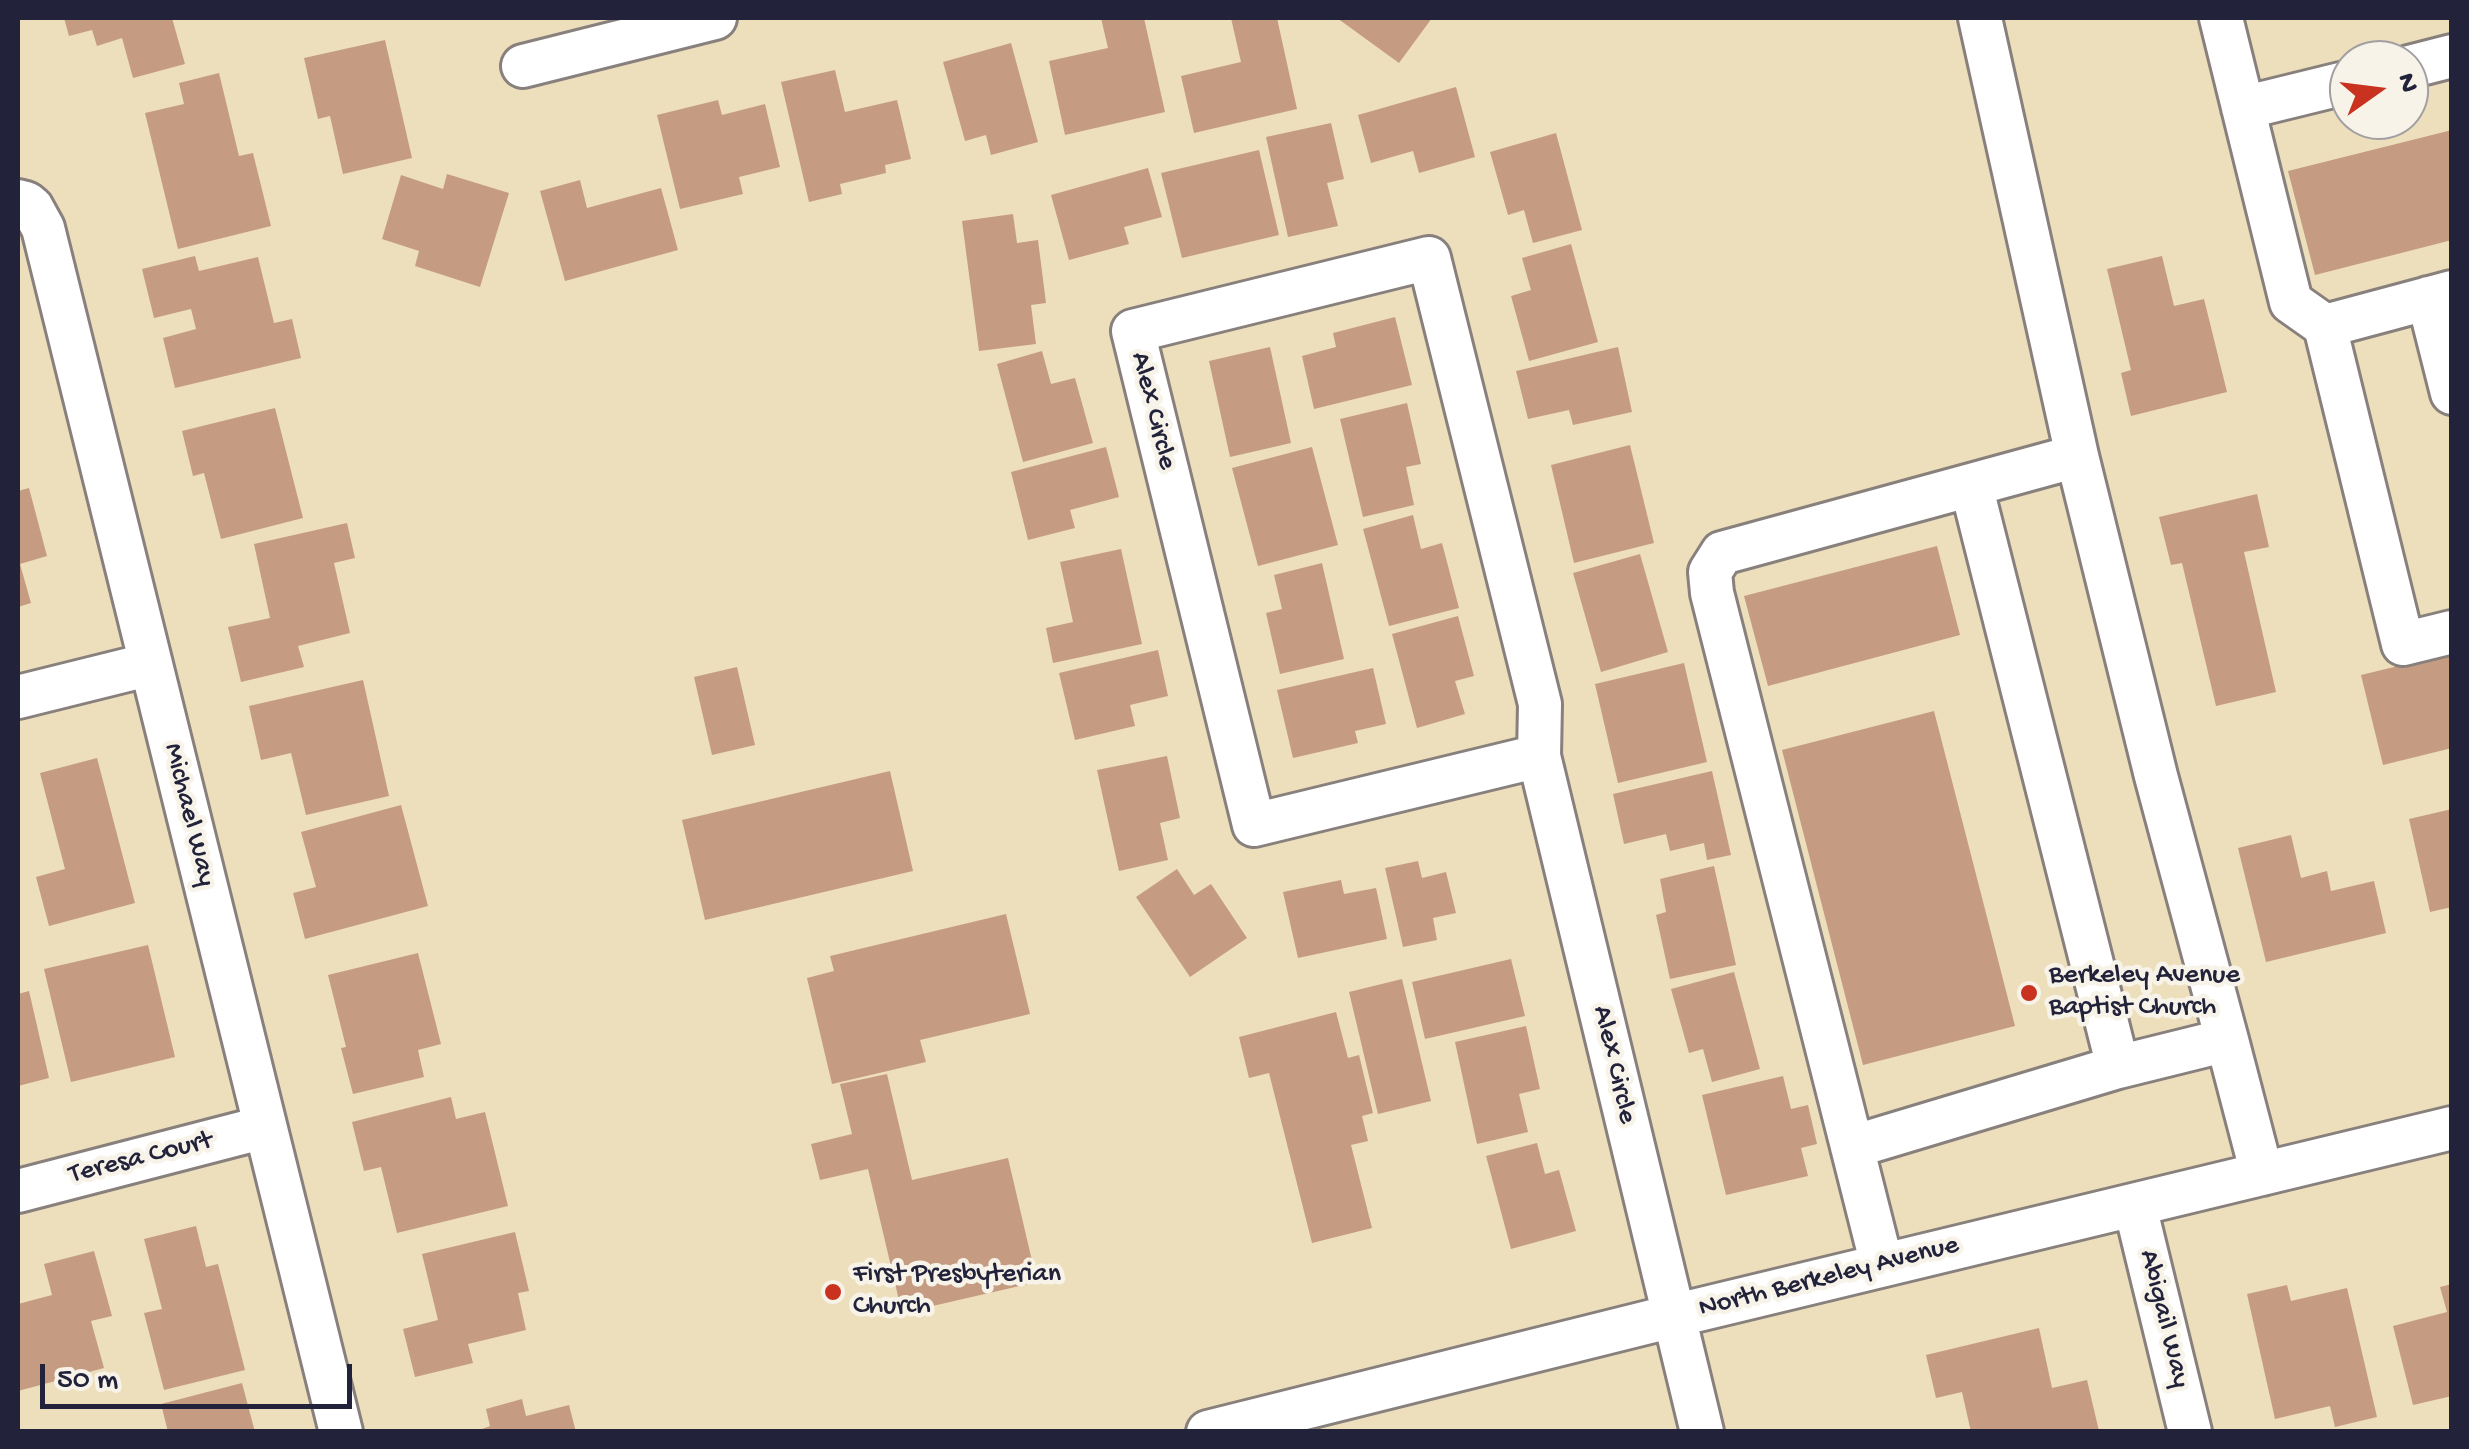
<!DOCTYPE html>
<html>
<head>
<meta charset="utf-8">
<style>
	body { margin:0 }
	#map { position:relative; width:2469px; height:1449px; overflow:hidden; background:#eddebc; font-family:"Gochi Hand",sans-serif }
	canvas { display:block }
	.frame { position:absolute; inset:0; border:20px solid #22223b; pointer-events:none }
	.north { position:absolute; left:2329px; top:40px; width:100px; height:100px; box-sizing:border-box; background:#f7f3e8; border:2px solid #a29fa3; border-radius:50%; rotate:76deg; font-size:28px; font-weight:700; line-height:40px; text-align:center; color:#22223b }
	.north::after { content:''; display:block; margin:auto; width:35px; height:45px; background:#c8321e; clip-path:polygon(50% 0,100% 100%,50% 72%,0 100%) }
	.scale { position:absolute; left:40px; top:1364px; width:312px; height:45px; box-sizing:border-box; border:5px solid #22223b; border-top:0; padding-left:12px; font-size:30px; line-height:35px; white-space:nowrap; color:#22223b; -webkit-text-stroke:8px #f7f3e8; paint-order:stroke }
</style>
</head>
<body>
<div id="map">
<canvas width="2469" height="1449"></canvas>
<div class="frame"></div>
<div class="north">N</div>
<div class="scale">50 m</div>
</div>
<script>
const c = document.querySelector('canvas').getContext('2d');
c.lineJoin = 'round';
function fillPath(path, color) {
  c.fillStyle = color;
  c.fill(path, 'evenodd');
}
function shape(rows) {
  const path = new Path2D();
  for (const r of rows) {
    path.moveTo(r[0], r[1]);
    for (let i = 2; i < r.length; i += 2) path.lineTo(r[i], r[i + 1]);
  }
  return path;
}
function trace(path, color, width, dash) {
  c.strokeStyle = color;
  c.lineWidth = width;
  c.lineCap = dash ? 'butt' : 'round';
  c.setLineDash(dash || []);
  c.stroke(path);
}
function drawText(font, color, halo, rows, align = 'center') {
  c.font = font + ' "Gochi Hand",sans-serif';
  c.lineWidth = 9;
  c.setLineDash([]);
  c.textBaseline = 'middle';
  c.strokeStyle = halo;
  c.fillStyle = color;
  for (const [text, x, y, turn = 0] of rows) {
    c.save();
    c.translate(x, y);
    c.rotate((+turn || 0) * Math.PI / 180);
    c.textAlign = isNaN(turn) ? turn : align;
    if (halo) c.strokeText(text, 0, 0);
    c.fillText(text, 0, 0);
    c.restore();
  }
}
fillPath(shape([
	[64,18,172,18,185,64,133,78,122,38,97,46,92,30,69,36],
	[1101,18,1144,18,1165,112,1065,135,1049,61,1108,48],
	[1231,18,1277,18,1297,109,1194,133,1181,76,1241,62],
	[1337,18,1432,18,1399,63],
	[385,40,412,158,343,174,330,116,318,119,304,58],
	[1011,43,1038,142,991,155,986,135,965,141,943,62],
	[835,70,845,112,897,100,911,159,885,165,886,173,840,184,842,194,809,202,781,82],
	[219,73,239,156,253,153,271,226,178,249,145,113,184,104,179,83],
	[1456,87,1475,157,1419,173,1413,151,1371,163,1358,115],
	[718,100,722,115,765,104,780,167,739,177,743,194,680,209,657,115],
	[1331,123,1344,179,1327,183,1338,226,1288,237,1266,137],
	[2452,130,2452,240,2315,275,2288,171],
	[1556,133,1582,230,1533,243,1524,210,1508,215,1490,152],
	[1259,150,1279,235,1182,258,1161,173],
	[1148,168,1162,217,1124,227,1129,244,1069,260,1051,195],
	[447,174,509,193,480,287,415,266,419,251,382,239,401,175,443,189],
	[580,180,587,208,661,188,678,250,565,281,540,191],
	[1013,214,1017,243,1038,240,1046,303,1031,305,1036,344,979,351,962,221],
	[1571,244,1598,342,1529,361,1511,296,1531,290,1522,258],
	[195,256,199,271,258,257,274,323,292,319,301,358,175,388,163,338,196,329,191,309,154,318,142,269],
	[2162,256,2174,306,2204,299,2227,392,2131,416,2121,373,2131,370,2107,269],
	[1395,317,1412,385,1314,409,1302,356,1336,347,1333,333],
	[1270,347,1291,443,1230,457,1209,361],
	[1618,347,1632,412,1573,425,1569,410,1528,419,1516,371],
	[1042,351,1051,384,1075,378,1093,443,1023,462,997,364],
	[1407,403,1421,464,1406,467,1414,505,1363,517,1340,419],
	[275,408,303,518,221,539,204,473,193,476,182,431],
	[1630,445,1654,543,1574,563,1551,465],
	[1106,447,1119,497,1070,510,1075,528,1028,540,1011,472],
	[1312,447,1338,545,1258,566,1232,468],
	[29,488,47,556,20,564,31,603,18,607,18,491],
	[2257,494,2269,547,2244,552,2276,692,2216,706,2182,563,2171,565,2159,517],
	[1413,515,1421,549,1442,543,1459,608,1389,626,1363,529],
	[347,523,355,558,334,563,350,633,298,646,304,667,241,682,228,627,270,618,254,544],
	[1937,546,1960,635,1768,686,1744,596],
	[1121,549,1142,644,1053,663,1046,628,1073,622,1060,562],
	[1640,554,1668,652,1601,672,1573,573],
	[1322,563,1344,659,1280,674,1266,613,1282,609,1274,575],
	[1458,616,1474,676,1455,681,1465,714,1417,728,1392,634],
	[1158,650,1168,696,1130,705,1135,726,1075,740,1059,673],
	[2452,653,2452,748,2383,765,2361,675],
	[1684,663,1707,762,1618,783,1595,684],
	[737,667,755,745,712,755,694,677],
	[1373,668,1386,724,1355,731,1358,743,1293,758,1277,690],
	[363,680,389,796,306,815,291,753,261,760,249,706],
	[1934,711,2015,1026,1863,1065,1782,750],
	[1167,756,1180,818,1160,823,1168,860,1119,871,1097,770],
	[97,758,135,903,49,926,36,877,65,869,40,773],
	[890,771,913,871,705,920,682,820],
	[1712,771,1731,855,1707,860,1704,843,1670,851,1666,834,1624,844,1613,794],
	[401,805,428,906,305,939,293,893,316,887,301,832],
	[2452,809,2452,907,2430,912,2409,819],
	[2291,835,2301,878,2327,871,2331,891,2374,881,2386,933,2266,962,2238,848],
	[1418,861,1422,878,1446,872,1456,913,1433,918,1437,940,1403,947,1385,868],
	[1714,866,1736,965,1670,979,1656,915,1666,912,1660,879],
	[1177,869,1194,895,1211,884,1247,938,1190,977,1136,897],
	[1341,880,1344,894,1376,888,1387,939,1298,958,1283,892],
	[1006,914,1030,1014,920,1040,926,1062,832,1084,807,978,834,971,830,956],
	[148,945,175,1057,71,1082,44,969],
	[418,953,441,1044,418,1050,424,1077,353,1094,341,1048,346,1047,328,975],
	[1511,959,1525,1016,1425,1039,1412,982],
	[1734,972,1760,1069,1712,1082,1703,1049,1689,1053,1671,989],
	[1402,979,1431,1101,1378,1114,1349,992],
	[29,991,49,1078,18,1086,18,994],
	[1336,1012,1348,1058,1359,1055,1373,1113,1362,1116,1368,1141,1351,1145,1372,1228,1312,1243,1269,1073,1249,1078,1239,1037],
	[1526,1026,1540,1089,1519,1094,1528,1132,1477,1144,1455,1042],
	[887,1074,912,1180,1008,1158,1037,1282,902,1313,868,1169,820,1180,811,1144,852,1134,840,1084],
	[1783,1076,1791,1109,1808,1105,1817,1144,1801,1148,1808,1176,1726,1195,1702,1095],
	[451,1097,456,1119,485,1112,508,1206,397,1233,381,1167,364,1171,352,1122],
	[1537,1143,1545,1174,1559,1170,1576,1231,1511,1249,1486,1156],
	[196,1226,206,1267,218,1264,245,1370,164,1390,144,1313,162,1309,144,1239],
	[515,1232,529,1291,518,1293,526,1330,468,1344,473,1363,415,1377,403,1329,438,1320,422,1254],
	[94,1251,112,1316,91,1321,104,1368,18,1391,18,1304,52,1295,44,1264],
	[2452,1284,2452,1396,2413,1405,2393,1326,2447,1312,2440,1287],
	[2287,1285,2291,1301,2347,1288,2377,1417,2335,1427,2330,1406,2275,1419,2247,1294],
	[2039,1328,2052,1388,2087,1380,2099,1431,1971,1432,1962,1392,1936,1398,1926,1355],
	[242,1383,255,1432,168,1432,161,1404],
	[522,1399,526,1416,569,1405,576,1432,474,1432,490,1426,486,1409]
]), '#c59c82');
const minor = shape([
	[1980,18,2077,456],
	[2221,18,2291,302,2325,326,2403,644,2452,632],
	[523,66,715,18],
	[2409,67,2452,56],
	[2243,108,2349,82],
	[18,201,26,203,32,208,43,228,341,1432],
	[2428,298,2452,393],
	[2325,326,2452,292],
	[18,697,151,664],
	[1539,756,1254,825,1133,331,1429,258,1540,704,1539,756,1702,1432],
	[2227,1040,2118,1067,1971,485,2077,456,2156,776,2227,1040,2262,1174],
	[1852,1147,2118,1067],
	[18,1191,265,1127],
	[2135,1206,2190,1432],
	[1882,1265,1712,593,1710,572,1722,553,1971,485],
	[1208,1432,1673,1316,2452,1128]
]);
trace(minor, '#88807c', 48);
trace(minor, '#fff', 42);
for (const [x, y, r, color] of [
	[2029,993,10,"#c8321e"],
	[833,1292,10,"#c8321e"]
]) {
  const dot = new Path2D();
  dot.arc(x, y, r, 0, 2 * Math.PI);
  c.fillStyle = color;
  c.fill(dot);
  trace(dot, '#f7f3e8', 4);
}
drawText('28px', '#22223b', '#f7f3e8', [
	["Alex Circle",1152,411,76],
	["Michael Way",188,815,76],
	["Alex Circle",1613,1065,77],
	["Teresa Court",141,1159,-14],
	["North Berkeley Avenue",1829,1278,-14],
	["Abigail Way",2163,1319,76]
]);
drawText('28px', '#22223b', '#f7f3e8', [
	["Berkeley Avenue",2049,977],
	["Baptist Church",2049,1009],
	["First Presbyterian",853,1276],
	["Church",853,1308]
], 'left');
</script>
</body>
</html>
